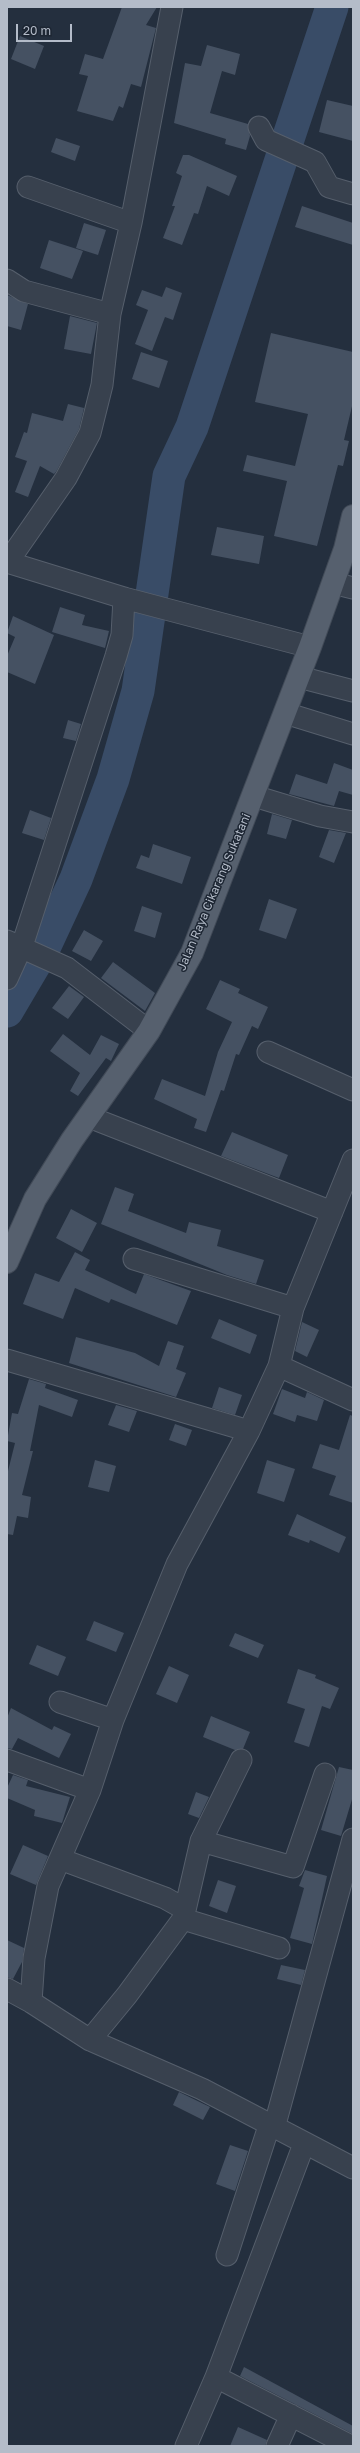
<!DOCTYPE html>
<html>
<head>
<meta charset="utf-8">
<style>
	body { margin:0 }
	#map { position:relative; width:360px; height:2453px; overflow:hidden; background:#242f3e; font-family:"Golos Text",sans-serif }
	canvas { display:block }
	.frame { position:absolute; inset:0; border:8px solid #b4bcc9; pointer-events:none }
	.scale { position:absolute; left:16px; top:24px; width:56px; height:18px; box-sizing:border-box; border:2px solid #b4bcc9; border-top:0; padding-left:5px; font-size:12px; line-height:14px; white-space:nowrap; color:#b4bcc9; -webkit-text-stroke:3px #1d2633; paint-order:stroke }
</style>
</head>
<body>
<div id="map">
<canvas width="360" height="2453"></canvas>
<div class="frame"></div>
<div class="scale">20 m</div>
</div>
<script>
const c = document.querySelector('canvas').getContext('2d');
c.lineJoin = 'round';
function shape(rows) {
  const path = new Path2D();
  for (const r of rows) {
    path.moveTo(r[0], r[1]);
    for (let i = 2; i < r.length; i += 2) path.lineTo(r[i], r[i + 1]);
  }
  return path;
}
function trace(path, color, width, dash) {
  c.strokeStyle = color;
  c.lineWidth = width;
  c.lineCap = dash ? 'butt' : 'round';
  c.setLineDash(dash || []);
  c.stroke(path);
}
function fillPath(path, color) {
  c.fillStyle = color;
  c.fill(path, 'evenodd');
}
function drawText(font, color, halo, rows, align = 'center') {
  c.font = font + ' "Golos Text",sans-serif';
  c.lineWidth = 3;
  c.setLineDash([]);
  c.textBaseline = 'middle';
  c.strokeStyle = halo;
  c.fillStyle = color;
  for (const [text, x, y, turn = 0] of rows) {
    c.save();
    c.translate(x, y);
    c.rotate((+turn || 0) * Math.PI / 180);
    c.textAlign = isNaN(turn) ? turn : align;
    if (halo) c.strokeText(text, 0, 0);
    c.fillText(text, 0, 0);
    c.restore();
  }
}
trace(shape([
	[7,1011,43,950,76,879,113,779,138,691,169,476,192,427,332,7]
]), '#394c67', 33);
fillPath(shape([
	[122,7,157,7,146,25,156,28,141,87,131,84,123,108,119,106,113,121,77,111,88,76,79,74,85,54,103,59],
	[20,36,44,46,35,69,11,59],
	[207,45,240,54,235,75,222,71,210,113,248,124,250,136,246,150,225,144,226,139,174,123,185,63,201,66],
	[327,100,353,106,353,141,319,132],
	[56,138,80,146,75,161,51,152],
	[183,155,189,155,237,176,229,196,207,186,198,214,194,213,182,245,163,238,175,206,172,206,182,176,176,173],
	[302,206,353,223,353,245,295,227],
	[84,223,106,230,98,255,76,248],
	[49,240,83,251,72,279,40,268],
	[166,287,182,293,173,320,165,317,152,351,135,344,148,310,136,305,142,290,162,297],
	[7,295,28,304,21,330,7,326],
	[70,316,97,323,91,354,64,349],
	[271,333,353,352,353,402,344,440,349,441,343,466,338,465,317,546,274,536,287,481,243,471,247,455,295,466,308,414,255,402],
	[141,352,168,361,159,388,132,379],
	[68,404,84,408,79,429,56,472,54,474,40,466,28,497,15,492,27,461,15,457,24,432,27,433,32,413,63,421],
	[217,527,264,536,259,564,211,555],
	[60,607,85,615,82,625,109,631,105,648,52,632],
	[13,616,54,635,35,684,7,672,7,656,15,637,7,633],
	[68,720,81,724,76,741,63,738],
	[334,763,353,770,353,795,339,791,334,806,289,794,296,774,327,784],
	[30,810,51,818,44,840,22,833],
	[272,814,292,820,286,839,267,834],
	[329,830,346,833,334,863,319,857],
	[153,844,191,857,182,884,136,868,141,855,149,858],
	[269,899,297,909,286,939,259,930],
	[142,906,162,913,155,938,134,931],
	[84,930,103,941,91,961,72,951],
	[113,962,155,993,145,1011,101,978],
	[220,980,240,989,238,993,268,1007,258,1029,252,1026,239,1055,236,1054,224,1091,221,1090,206,1132,194,1128,197,1119,154,1099,162,1079,205,1096,218,1052,232,1022,206,1009],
	[69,986,84,997,68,1019,52,1008],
	[63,1034,90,1055,101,1035,119,1044,111,1061,106,1058,78,1096,70,1091,80,1073,50,1051],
	[232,1132,288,1155,279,1178,221,1156],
	[115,1187,134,1194,128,1211,186,1233,189,1222,221,1230,217,1246,264,1260,256,1284,227,1275,101,1224],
	[71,1209,97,1223,82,1252,56,1238],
	[75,1252,90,1260,85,1270,136,1294,144,1274,191,1291,177,1325,111,1299,109,1303,75,1288,63,1319,23,1304,35,1273,59,1282],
	[219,1319,257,1335,250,1354,211,1338],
	[302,1322,319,1330,307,1357,295,1351],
	[76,1337,135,1353,159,1366,168,1341,184,1346,176,1369,186,1373,176,1397,69,1363],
	[29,1379,46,1384,45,1388,78,1400,72,1417,39,1405,30,1451,33,1451,22,1495,31,1497,28,1518,17,1516,13,1535,7,1534,7,1475,15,1443,7,1441,12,1413,18,1414],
	[219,1387,242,1395,235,1415,212,1408],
	[282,1389,305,1398,307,1392,324,1400,317,1421,297,1415,295,1422,273,1414],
	[116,1405,137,1411,129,1432,108,1425],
	[350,1415,353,1416,353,1503,329,1495,336,1476,312,1468,320,1444,339,1450],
	[175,1424,192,1430,186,1446,169,1440],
	[95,1460,116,1466,109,1492,88,1487],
	[267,1460,295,1469,284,1502,257,1493],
	[297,1514,346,1537,339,1553,310,1540,309,1543,288,1535],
	[94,1621,124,1633,116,1652,86,1640],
	[235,1633,264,1645,258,1658,229,1646],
	[37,1645,66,1657,58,1676,29,1664],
	[169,1666,189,1675,177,1703,156,1694],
	[298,1669,316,1675,315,1678,339,1688,330,1709,322,1706,309,1747,294,1742,305,1709,287,1703],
	[11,1708,52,1730,54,1726,71,1734,59,1758,18,1738,12,1749,7,1748,7,1718],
	[211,1716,250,1732,243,1749,235,1750,203,1737],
	[339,1767,353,1770,353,1796,341,1836,321,1830],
	[13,1775,28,1780,26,1786,70,1797,62,1823,34,1816,35,1810,7,1798,7,1788],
	[196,1792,209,1797,199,1818,188,1814],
	[23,1845,48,1856,36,1885,10,1874],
	[305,1870,327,1876,312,1944,290,1938,304,1888,299,1886],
	[218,1880,236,1886,227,1913,209,1906],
	[7,1940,24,1948,22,1962,13,1979,7,1977],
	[281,1965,305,1970,301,1985,277,1979],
	[179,2092,210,2107,203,2120,173,2105],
	[230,2145,248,2151,235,2191,216,2184],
	[244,2367,353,2426,353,2434,240,2376],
	[238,2427,267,2440,265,2446,230,2446]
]), '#455162');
const minor = shape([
	[259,127,266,140,315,162,329,187,353,194],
	[28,187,131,223],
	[7,280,24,291,110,314],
	[7,562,124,598,310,647],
	[7,563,66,478,90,433,102,385,110,314,131,223,172,7],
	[333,583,353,588],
	[299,677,353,691],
	[285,713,353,734],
	[254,796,320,816,353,822],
	[7,941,67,968,149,1031],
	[7,979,22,946,116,656,122,635,124,598],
	[268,1052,353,1090],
	[89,1117,332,1212],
	[134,1259,293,1308],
	[7,1360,249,1431],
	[279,1366,353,1400],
	[60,1702,113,1720],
	[7,1760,90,1790],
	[201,1841,293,1867,325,1774],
	[60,1859,165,1898,181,1907,185,1913],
	[183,1919,279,1948],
	[7,1989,31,2002,90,2040,202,2089,353,2168],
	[31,2002,34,1958,48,1886,90,1790,113,1720,177,1564,249,1431,279,1366,293,1308,353,1160],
	[90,2040,127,1995,183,1919,201,1841,241,1760],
	[274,2128,353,1839],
	[304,2144,216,2377,351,2446],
	[227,2255,270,2123],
	[186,2446,216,2377],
	[277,2446,291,2415]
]);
const major = shape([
	[7,1262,35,1199,72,1140,149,1031,192,953,310,647,345,549,353,516]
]);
trace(minor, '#565f6c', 23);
trace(major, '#414a57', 24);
trace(minor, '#38414e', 21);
trace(major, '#56606e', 22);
drawText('12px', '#b4bcc9', '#1d2633', [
	["Jalan Raya Cikarang Sukatani",214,892,-67]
]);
</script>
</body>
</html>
